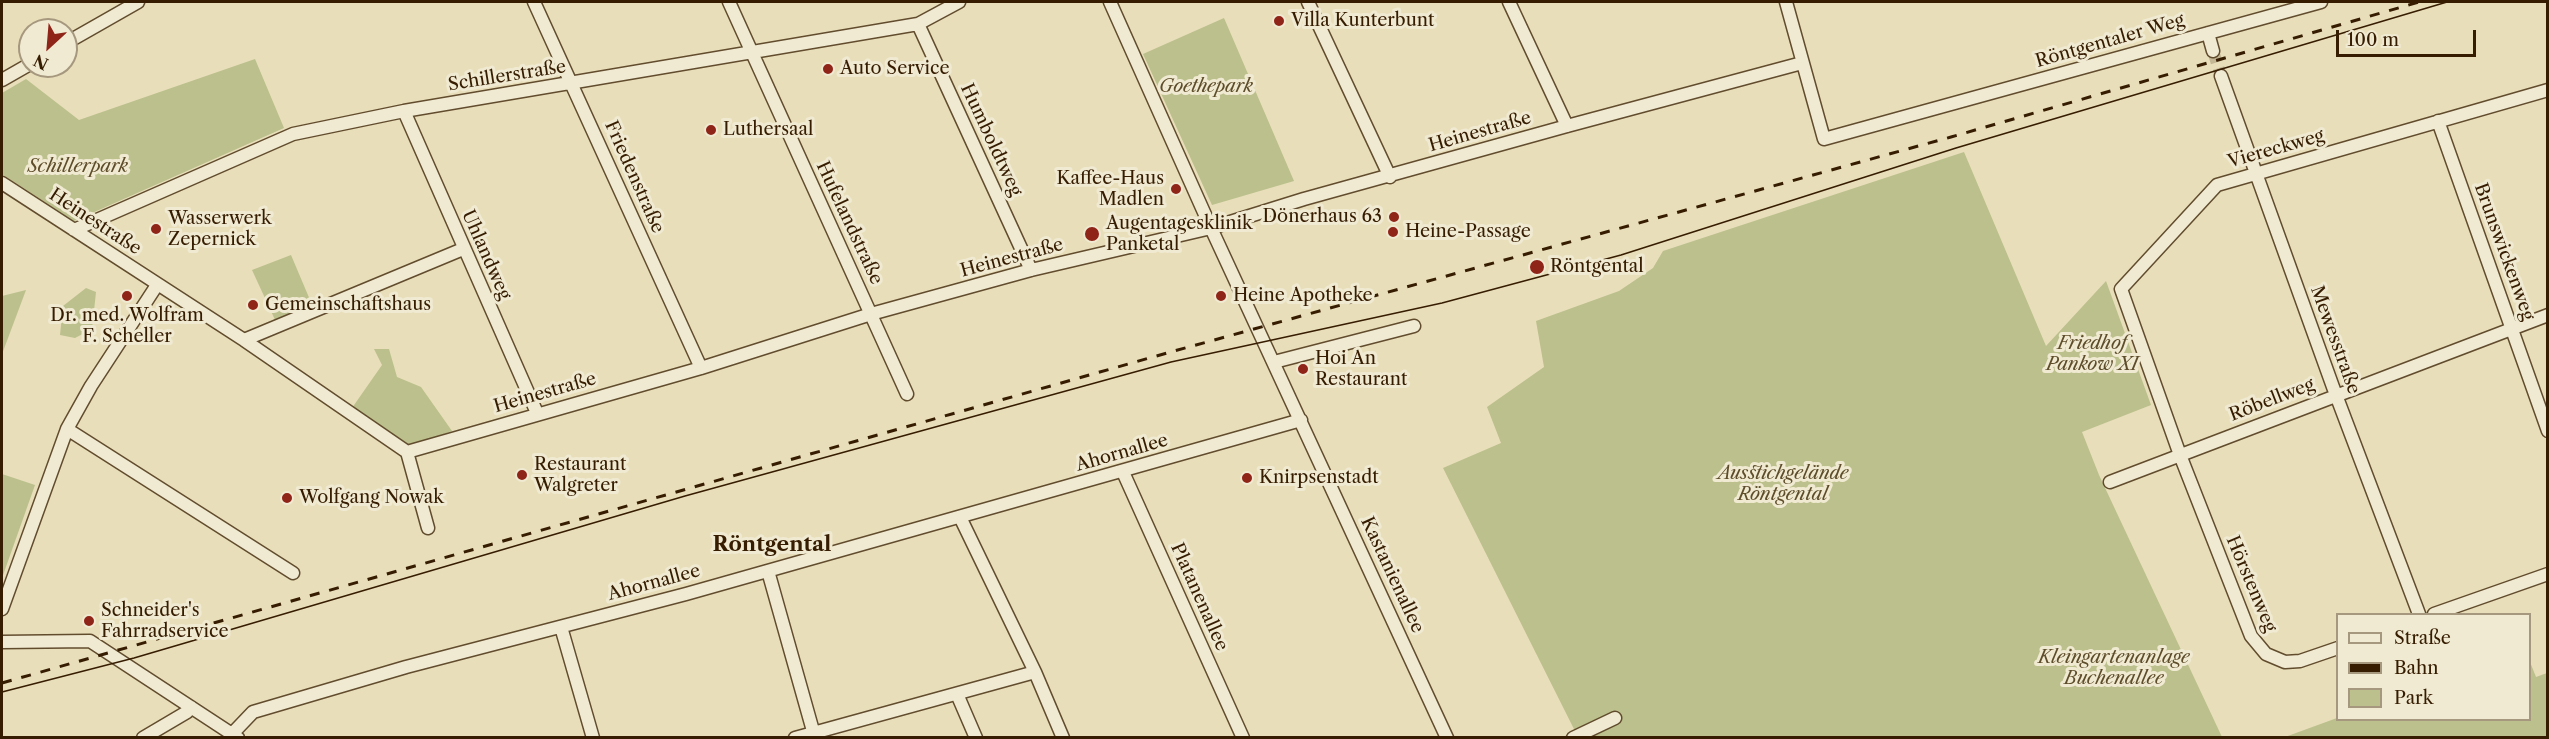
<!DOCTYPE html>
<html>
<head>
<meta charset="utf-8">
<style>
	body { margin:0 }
	#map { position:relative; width:2549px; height:739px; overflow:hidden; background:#e8deba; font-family:"Libre Caslon Text",serif }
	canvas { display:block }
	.frame { position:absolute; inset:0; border:3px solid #361c00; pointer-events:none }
	.legend { position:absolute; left:2336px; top:613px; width:195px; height:108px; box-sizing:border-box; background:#f0ead2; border:2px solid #a6987e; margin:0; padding:8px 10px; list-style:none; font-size:18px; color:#361c00 }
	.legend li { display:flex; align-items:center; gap:12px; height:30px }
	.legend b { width:30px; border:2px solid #a6987e }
	.north { position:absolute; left:18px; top:18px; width:60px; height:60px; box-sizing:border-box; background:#f0ead2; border:2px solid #a6987e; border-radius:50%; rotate:206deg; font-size:16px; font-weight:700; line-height:24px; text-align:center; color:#361c00 }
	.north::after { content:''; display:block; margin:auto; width:21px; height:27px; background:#8f2418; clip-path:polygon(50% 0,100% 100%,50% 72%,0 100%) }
	.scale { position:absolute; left:2336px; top:30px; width:140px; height:27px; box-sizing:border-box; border:3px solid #361c00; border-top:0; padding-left:8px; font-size:18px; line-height:21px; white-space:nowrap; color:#361c00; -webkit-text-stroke:4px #f0ead2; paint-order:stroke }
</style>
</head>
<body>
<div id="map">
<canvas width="2549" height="739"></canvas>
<div class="frame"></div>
<ul class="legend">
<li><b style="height:8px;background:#f0ead2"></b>Straße</li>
<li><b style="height:8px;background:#361c00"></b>Bahn</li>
<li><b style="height:16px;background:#bbc08c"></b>Park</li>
</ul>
<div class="north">N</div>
<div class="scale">100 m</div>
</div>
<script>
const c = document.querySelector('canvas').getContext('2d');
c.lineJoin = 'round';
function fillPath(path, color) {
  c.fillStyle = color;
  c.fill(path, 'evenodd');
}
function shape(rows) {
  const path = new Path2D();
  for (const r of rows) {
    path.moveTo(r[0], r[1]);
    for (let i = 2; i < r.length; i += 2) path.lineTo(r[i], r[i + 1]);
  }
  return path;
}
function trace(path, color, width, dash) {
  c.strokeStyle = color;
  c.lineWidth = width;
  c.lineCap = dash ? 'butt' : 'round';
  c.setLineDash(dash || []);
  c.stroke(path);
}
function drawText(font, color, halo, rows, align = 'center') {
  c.font = font + ' "Libre Caslon Text",serif';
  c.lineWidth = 6;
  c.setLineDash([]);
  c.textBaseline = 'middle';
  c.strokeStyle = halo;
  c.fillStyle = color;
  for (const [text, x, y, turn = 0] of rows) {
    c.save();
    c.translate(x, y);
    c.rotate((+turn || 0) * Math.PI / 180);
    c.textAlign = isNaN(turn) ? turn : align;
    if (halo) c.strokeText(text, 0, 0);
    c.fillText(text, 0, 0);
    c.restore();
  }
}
fillPath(shape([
	[1224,18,1294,181,1212,205,1143,54],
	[255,59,284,128,74,221,2,174,2,93,26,79,79,120],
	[1964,152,2046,346,2106,281,2151,405,2082,432,2099,475,2222,737,1578,737,1443,468,1501,443,1487,407,1544,367,1536,321,1619,291,1653,268,1663,251],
	[291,255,313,307,276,322,252,270],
	[86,288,96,292,92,329,75,338,60,335,63,306],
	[26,290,2,354,2,296],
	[374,349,389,349,397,377,421,387,452,431,407,448,352,408,382,365],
	[2,474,35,485,2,578],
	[2530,662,2536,677,2547,673,2547,737,2285,737,2337,718,2530,720]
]), '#bbc08c');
trace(shape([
	[2213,51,2221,76]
]), '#c4b795', 12, [12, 6]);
const minor = shape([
	[534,2,701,368],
	[729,2,907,394],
	[1110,2,1211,228,1447,738],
	[1308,2,1390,177],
	[1509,2,1567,126],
	[1786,2,1824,139,2321,2],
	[918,24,1031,270],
	[2208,33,2213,51],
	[66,43,138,2],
	[2221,76,2333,387,2419,614],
	[2,80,30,64],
	[404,111,537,413],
	[2438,121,2548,431],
	[2,183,244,340,407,452,701,368,871,314,1031,270,1211,228,1304,199,1567,126,1802,63],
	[74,230,293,134,404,111,918,24,959,2],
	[244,340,463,249],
	[1274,362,1414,326],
	[67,429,293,573],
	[407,452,428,528],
	[1123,472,1243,738],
	[2110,482,2548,315],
	[960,517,1035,672,1063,738],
	[768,571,815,738],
	[2,609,67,429,91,386,157,285],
	[2434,614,2548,574],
	[561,627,593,738],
	[2,642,90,641,238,738],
	[2338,648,2300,661,2285,662,2266,654,2251,636,2180,455,2121,289,2217,185,2548,90],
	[957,694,976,738],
	[232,734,253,712,406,667,686,594,1301,420],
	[143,738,187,712,191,707],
	[795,738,1035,672],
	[1573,738,1615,718]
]);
trace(minor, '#624c2e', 15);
trace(minor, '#f0ead2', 12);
trace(shape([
	[2,692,134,658,685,496,1171,362,1442,303,1621,255,1956,148,2447,2]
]), '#361c00', 1.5);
trace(shape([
	[2,683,1167,353,1951,137,2419,2]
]), '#361c00', 3, [10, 10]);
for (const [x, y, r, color] of [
	[1279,21,6,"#8f2418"],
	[828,69,6,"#8f2418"],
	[711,130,6,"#8f2418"],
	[1176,189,6,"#8f2418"],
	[1394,217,6,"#8f2418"],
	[156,229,6,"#8f2418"],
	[1393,232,6,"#8f2418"],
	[1092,234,8,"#8f2418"],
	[1537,267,8,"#8f2418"],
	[127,296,6,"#8f2418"],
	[1221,296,6,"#8f2418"],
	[253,305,6,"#8f2418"],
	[1303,369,6,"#8f2418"],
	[522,475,6,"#8f2418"],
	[1247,478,6,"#8f2418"],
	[287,498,6,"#8f2418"],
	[89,621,6,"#8f2418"]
]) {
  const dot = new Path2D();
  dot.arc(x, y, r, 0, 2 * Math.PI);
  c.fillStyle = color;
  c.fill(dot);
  trace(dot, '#f0ead2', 2);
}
drawText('18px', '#361c00', '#f0ead2', [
	["Villa Kunterbunt",1291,21],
	["Auto Service",840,69],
	["Luthersaal",723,130],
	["Kaffee-Haus",1164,179,"right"],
	["Madlen",1164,200,"right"],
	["Dönerhaus 63",1382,217,"right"],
	["Wasserwerk",168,219],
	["Zepernick",168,240],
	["Augentagesklinik",1106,224],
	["Panketal",1106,245],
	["Heine-Passage",1405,232],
	["Röntgental",1550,267],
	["Heine Apotheke",1233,296],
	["Gemeinschaftshaus",265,305],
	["Dr. med. Wolfram",127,316,"center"],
	["F. Scheller",127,337,"center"],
	["Hoi An",1315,359],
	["Restaurant",1315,380],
	["Restaurant",534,465],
	["Walgreter",534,486],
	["Knirpsenstadt",1259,478],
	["Wolfgang Nowak",299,498],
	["Schneider's",101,611],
	["Fahrradservice",101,632]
], 'left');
drawText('18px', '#361c00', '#f0ead2', [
	["Röntgentaler Weg",2110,41,-16],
	["Schillerstraße",507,76,-9],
	["Heinestraße",1480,132,-16],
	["Humboldtweg",991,140,65],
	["Viereckweg",2276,149,-16],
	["Friedenstraße",634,177,66],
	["Heinestraße",95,222,33],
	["Hufelandstraße",849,223,65],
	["Brunswickenweg",2504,252,70],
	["Uhlandweg",486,255,66],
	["Heinestraße",1012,258,-15],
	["Mewesstraße",2335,340,70],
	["Heinestraße",545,393,-16],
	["Röbellweg",2272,400,-21],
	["Ahornallee",1122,453,-16],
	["Kastanienallee",1392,575,65],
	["Ahornallee",654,583,-15],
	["Hörstenweg",2251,584,67],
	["Platanenallee",1199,597,66]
]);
drawText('italic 18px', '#5e4d2a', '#f0ead2', [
	["Goethepark",1206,87],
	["Schillerpark",78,167],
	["Friedhof",2092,344],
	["Pankow XI",2092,365],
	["Ausstichgelände",1783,474],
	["Röntgental",1783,495],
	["Kleingartenanlage",2114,658],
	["Buchenallee",2114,679]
]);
drawText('bold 21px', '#361c00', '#f0ead2', [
	["Röntgental",772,545]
]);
</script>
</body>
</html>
